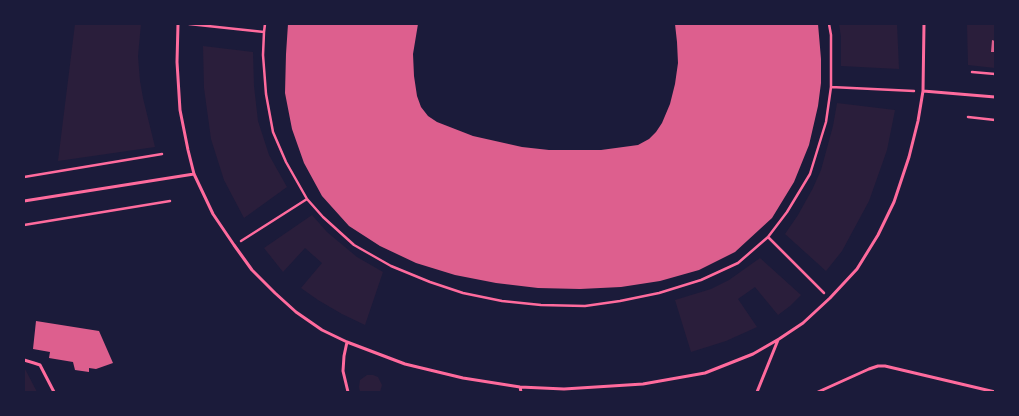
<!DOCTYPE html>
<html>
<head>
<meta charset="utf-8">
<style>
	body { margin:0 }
	#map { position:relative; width:1019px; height:416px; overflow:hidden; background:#1b1b3a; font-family:Manrope,sans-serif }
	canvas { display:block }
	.frame { position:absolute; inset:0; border:25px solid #1b1b3a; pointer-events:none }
</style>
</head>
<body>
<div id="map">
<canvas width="1019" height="416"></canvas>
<div class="frame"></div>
</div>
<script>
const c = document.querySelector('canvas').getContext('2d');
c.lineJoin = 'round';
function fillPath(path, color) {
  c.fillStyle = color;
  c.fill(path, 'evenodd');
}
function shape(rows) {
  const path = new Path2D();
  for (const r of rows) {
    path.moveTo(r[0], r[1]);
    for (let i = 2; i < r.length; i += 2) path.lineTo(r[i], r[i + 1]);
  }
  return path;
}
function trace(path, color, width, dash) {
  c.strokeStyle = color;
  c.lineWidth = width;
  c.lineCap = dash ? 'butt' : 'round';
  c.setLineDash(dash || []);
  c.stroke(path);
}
fillPath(shape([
	[75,24,141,24,138,56,140,81,143,98,155,147,58,161],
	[839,24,897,24,899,69,841,66,841,37],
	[967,24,995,24,995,68,968,65],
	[203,46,253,52,254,86,258,121,269,155,287,187,244,218,224,180,211,139,204,88],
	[837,103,895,110,887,150,869,201,842,251,826,271,785,234,798,215,813,188,821,170,833,126],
	[312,215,327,232,357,257,383,272,365,325,342,314,318,300,301,288,322,263,305,248,283,272,264,248],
	[760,258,801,295,790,306,778,315,755,287,738,299,757,327,726,341,691,352,675,300,711,289,729,280],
	[24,367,37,392,24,392],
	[367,375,373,375,378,377,382,385,380,392,360,392,359,387,360,380]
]), '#2a1e3b');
fillPath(shape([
	[288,24,418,24,413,54,414,76,417,96,421,107,428,116,437,122,473,136,522,147,549,150,601,150,638,145,649,139,656,132,662,123,670,104,675,84,678,63,677,42,675,24,818,24,821,59,821,83,818,106,809,145,794,182,772,218,735,252,699,270,660,281,621,287,580,289,538,288,496,283,455,275,416,263,380,246,349,226,322,196,304,163,292,129,285,93,286,54],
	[992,40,995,41,995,52,991,52],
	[36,321,99,331,113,363,96,369,89,368,89,372,75,370,73,362,49,358,50,352,33,349]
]), '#dd5f8e');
trace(shape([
	[189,24,264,32],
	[265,24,264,32,263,55,266,94,273,132,286,162,307,199,323,217,354,245,391,266,430,282,463,293,502,301,541,305,585,306,620,301,659,293,701,280,738,263,768,237,787,212,810,174,826,122,831,87,831,35,829,24],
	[972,72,995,74],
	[831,87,914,91],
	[968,117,995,120],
	[24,177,162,154],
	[24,225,170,201],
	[768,237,824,293],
	[241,241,307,199]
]), '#ff6b9d', 2.5);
trace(shape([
	[178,24,177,62,180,110,188,150,194,174,213,214,234,245,252,270,275,293,296,312,322,330,347,342,405,364,463,378,520,387,564,389,643,384,705,373,753,354,779,339,803,323,830,298,857,269,878,235,894,202,909,157,918,121,923,91,924,24],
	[923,91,995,97],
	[24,201,194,174],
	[347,342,344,356,343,371,348,392],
	[24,360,34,363,40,365,54,392],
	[520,387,521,392],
	[757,392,778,340],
	[818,392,869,369,878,366,885,366,995,392]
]), '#ff6b9d', 3);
</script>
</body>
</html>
